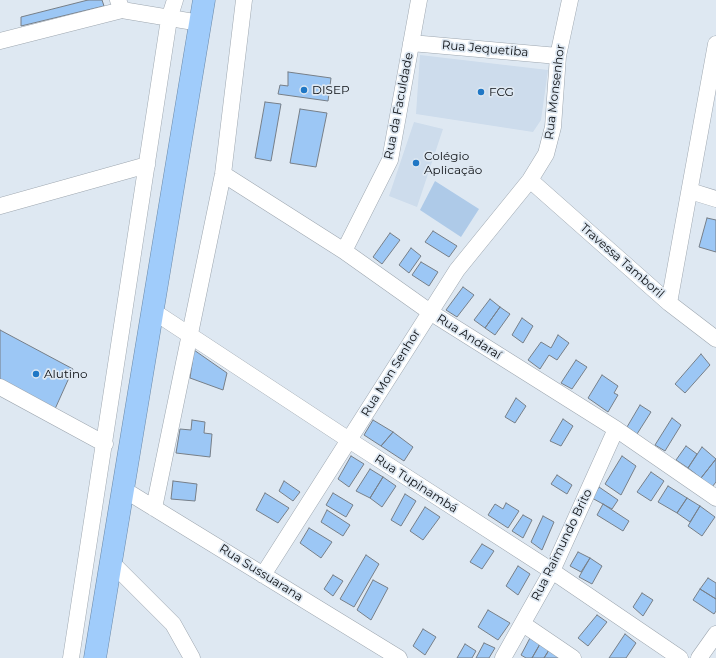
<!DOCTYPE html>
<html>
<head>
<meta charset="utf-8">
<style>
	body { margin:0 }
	canvas { display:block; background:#dee8f2 }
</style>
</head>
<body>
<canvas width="716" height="658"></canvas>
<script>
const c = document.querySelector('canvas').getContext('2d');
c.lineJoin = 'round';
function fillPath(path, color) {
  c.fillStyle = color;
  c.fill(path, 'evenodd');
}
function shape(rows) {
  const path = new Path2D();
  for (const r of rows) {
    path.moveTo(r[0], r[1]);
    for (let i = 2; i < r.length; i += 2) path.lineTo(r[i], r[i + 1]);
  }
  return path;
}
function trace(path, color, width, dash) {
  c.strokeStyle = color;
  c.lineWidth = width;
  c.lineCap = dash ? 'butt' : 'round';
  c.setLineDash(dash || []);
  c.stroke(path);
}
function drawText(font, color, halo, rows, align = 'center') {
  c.font = font + ' Montserrat,sans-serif';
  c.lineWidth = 3.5;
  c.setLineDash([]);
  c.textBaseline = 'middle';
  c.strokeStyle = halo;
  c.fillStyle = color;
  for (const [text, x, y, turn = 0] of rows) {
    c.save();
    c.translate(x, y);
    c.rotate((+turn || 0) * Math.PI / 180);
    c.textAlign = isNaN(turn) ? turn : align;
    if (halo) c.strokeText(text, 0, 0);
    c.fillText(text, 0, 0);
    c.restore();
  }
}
fillPath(shape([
	[420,55,548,70,541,120,533,132,416,114],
	[414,122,443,129,417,207,389,196]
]), '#cddcec');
fillPath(shape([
	[435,181,479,209,461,237,420,210]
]), '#aecae8');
const building = shape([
	[88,0,102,0,104,6,21,26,21,17,88,0],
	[288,72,331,78,328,101,278,94,280,85,288,86,288,72],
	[265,102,281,104,271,161,255,158,265,102],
	[300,109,327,113,316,167,290,163,300,109],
	[707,218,716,220,716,252,699,247,707,218],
	[433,231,457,246,449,257,425,242,433,231],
	[390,233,400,240,382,264,373,257,390,233],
	[411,248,421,256,409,273,399,265,411,248],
	[421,262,438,272,429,286,412,275,421,262],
	[463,287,474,295,457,317,446,310,463,287],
	[490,299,500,307,485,328,474,320,490,299],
	[500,307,510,314,495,335,485,328,500,307],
	[522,318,533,326,523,343,512,335,522,318],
	[0,330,73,369,55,409,0,379,0,330],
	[558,335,569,343,557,360,549,355,540,369,528,360,541,342,551,348,558,335],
	[194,350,227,373,223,390,190,378,194,350],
	[701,354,710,365,685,393,675,384,701,354],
	[576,360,587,367,572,389,561,383,576,360],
	[602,375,618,386,614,393,618,395,608,412,588,398,602,375],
	[516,398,526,406,515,423,505,417,516,398],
	[640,405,651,412,637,434,627,427,640,405],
	[672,418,681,425,665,451,655,445,672,418],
	[563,419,573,426,561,446,550,441,563,419],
	[192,420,205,422,204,433,212,434,210,457,176,453,180,429,191,430,192,420],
	[373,420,393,432,381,446,364,435,373,420],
	[393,432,413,447,404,461,381,446,393,432],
	[686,446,697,454,688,468,676,460,686,446],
	[702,447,716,459,701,478,688,468,702,447],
	[351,456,364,464,349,487,338,479,351,456],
	[622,456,636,466,621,495,605,484,622,456],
	[716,459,716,482,712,487,701,478,716,459],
	[370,469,383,477,370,498,356,491,370,469],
	[651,472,664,481,651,501,637,492,651,472],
	[557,475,572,485,567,494,551,484,557,475],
	[383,477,396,486,382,507,370,498,383,477],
	[173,481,197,484,195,501,171,499,173,481],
	[284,481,300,492,293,501,279,491,284,481],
	[668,486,687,498,677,513,658,502,668,486],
	[599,487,618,500,612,509,592,498,599,487],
	[265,493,289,508,278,523,256,510,265,493],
	[333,493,353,505,346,517,326,505,333,493],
	[405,494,416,501,401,526,391,520,405,494],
	[687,498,700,506,690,522,677,513,687,498],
	[506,503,519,511,508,528,488,515,495,504,503,509,506,503],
	[603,504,629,521,623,531,597,515,603,504],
	[700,506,715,517,702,536,688,526,700,506],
	[425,507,440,517,423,540,410,531,425,507],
	[327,510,350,525,343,536,321,522,327,510],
	[523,515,532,520,523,538,512,531,523,515],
	[543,516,554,522,542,550,531,542,543,516],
	[309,528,332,542,321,558,300,543,309,528],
	[482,544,494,551,482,569,470,562,482,544],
	[578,552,590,558,581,572,570,566,578,552],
	[366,555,379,564,354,607,340,599,366,555],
	[590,558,602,566,592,584,579,577,590,558],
	[518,566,530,574,518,595,506,586,518,566],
	[333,575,343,581,333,596,324,589,333,575],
	[708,578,716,583,716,599,700,589,708,578],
	[373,580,388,588,371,620,357,610,373,580],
	[700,589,716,599,716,611,714,614,693,600,700,589],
	[642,593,653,600,643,616,633,607,642,593],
	[488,610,510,623,498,640,478,627,488,610],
	[597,615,607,622,588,646,578,638,597,615],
	[423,629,436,637,425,655,413,646,423,629],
	[625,634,636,643,626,658,609,658,625,634],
	[530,638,540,644,532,658,526,658,521,655,530,638],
	[484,643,495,648,489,658,476,658,484,643],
	[465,644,476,651,472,658,457,658,465,644],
	[540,644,549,650,544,658,532,658,540,644],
	[549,650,559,656,557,658,544,658,549,650]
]);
fillPath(building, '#9cc7f5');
trace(building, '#777f88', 1);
const minor = shape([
	[118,0,122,10,200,23],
	[0,41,122,10],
	[411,43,558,56],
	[223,174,344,251,430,312,616,429,716,498],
	[530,180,669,303,716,339],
	[690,191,716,199],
	[0,206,147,165],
	[344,251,390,160,419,0],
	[669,303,716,44],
	[153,311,349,440,552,571,680,658],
	[0,387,105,444],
	[123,489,399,658],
	[154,508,223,174,244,0],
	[111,562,173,624,192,658],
	[263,575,457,270,530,180,546,154,553,127,558,56,570,0],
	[523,624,573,658],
	[71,658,169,19,175,0],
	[503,658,552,571,616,429],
	[699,658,716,634]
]);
const highway = shape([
	[95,658,204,0]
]);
trace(minor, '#9ea7b0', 17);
trace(highway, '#6c8aa9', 23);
trace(minor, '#fff', 16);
trace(highway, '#a0ccfb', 22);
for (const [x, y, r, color] of [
	[304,90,4,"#1f77c5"],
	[481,92,4,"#1f77c5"],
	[416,163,4,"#1f77c5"],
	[36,374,4,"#1f77c5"]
]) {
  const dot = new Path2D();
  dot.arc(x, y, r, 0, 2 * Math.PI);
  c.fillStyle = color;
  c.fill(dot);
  trace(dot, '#dee8f2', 1.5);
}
drawText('12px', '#0b0e12', '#dee8f2', [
	["Rua Jequetiba",485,49,5],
	["Rua Monsenhor",555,92,-83],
	["Rua da Faculdade",399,106,-79],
	["Travessa Tamboril",622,261,41],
	["Rua Andaraí",469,337,32],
	["Rua Mon Senhor",391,373,-58],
	["Rua Tupinambá",416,484,33],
	["Rua Raimundo Brito",562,545,-64],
	["Rua Sussuarana",261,573,32]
]);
drawText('12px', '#0b0e12', '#dee8f2', [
	["DISEP",312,90],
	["FCG",489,92],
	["Colégio",424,156],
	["Aplicação",424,170],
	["Alutino",44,374]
], 'left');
</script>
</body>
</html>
